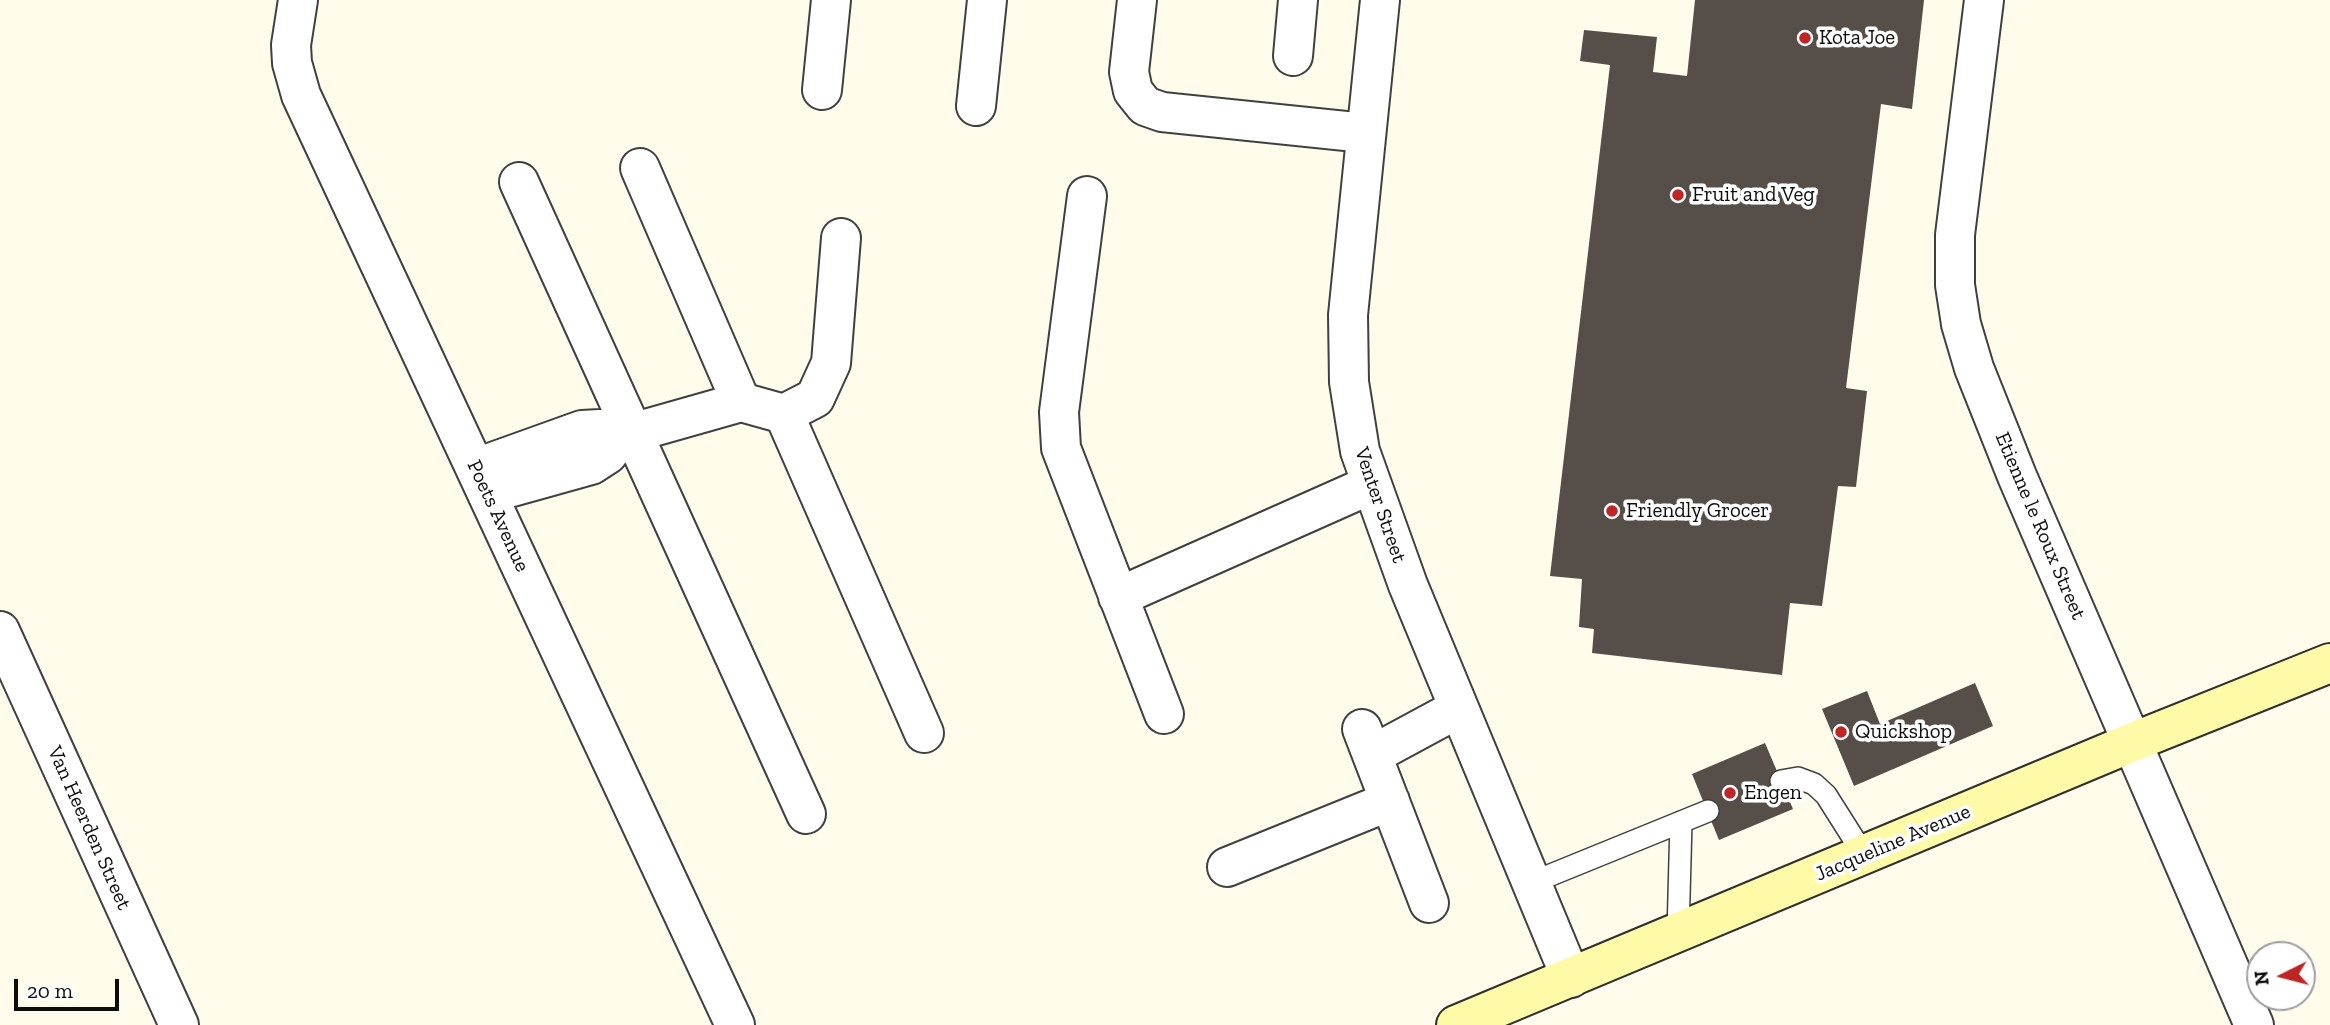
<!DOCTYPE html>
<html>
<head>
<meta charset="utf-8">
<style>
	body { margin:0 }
	#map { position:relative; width:2330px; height:1025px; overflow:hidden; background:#fffcec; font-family:"Zilla Slab",serif }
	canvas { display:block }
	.north { position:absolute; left:2246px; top:941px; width:70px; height:70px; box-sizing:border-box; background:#fff; border:2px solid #9e9e9e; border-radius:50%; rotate:264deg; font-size:19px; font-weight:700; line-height:28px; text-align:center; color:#0d0d0d }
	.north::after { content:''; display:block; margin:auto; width:24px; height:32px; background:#be2524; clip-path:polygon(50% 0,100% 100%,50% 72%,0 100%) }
	.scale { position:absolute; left:14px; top:979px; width:105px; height:32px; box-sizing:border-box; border:4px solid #0d0d0d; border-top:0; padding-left:9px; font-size:21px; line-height:24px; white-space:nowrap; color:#0d0d0d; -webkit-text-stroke:5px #fff; paint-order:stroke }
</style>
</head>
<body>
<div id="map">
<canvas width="2330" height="1025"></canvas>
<div class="north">N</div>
<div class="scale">20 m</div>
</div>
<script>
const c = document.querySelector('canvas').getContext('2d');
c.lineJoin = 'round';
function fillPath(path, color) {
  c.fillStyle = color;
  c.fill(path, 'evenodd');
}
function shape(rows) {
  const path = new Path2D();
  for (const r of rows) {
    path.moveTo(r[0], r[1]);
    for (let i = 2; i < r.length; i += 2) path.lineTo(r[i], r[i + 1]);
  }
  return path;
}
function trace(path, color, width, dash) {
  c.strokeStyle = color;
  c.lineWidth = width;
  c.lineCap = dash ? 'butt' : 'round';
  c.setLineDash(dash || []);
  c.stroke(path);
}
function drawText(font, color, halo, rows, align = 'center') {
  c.font = font + ' "Zilla Slab",serif';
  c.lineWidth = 7;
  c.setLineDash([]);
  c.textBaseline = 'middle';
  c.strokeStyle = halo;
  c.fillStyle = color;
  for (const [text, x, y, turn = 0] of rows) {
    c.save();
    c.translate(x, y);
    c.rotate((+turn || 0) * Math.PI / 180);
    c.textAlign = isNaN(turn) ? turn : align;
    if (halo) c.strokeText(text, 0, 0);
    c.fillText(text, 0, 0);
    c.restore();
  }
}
fillPath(shape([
	[1695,0,1924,0,1912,109,1881,104,1846,388,1867,391,1856,487,1838,486,1822,606,1790,603,1782,675,1592,653,1594,629,1579,627,1582,579,1550,576,1610,65,1580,61,1584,30,1657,37,1653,72,1687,76],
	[1975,683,1993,726,1854,786,1822,709,1867,691,1880,724],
	[1765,743,1793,809,1719,840,1692,774]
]), '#554e49');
const lane = shape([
	[1781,781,1798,778,1814,784,1826,795,1864,855],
	[1531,883,1708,811],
	[1678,933,1681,822]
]);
const street = shape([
	[298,0,291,45,292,63,301,95,735,1025],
	[1137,0,1129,72,1133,91,1145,106,1162,112,1365,133],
	[1380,0,1348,315,1349,382,1360,451,1408,585,1571,978],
	[1984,0,1955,235,1955,285,1961,324,1974,368,2017,476,2254,1025],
	[1293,56,1298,0],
	[822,90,831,0],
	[976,106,987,0],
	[640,168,741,402],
	[519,182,806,814],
	[1087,196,1059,412,1061,448,1164,714],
	[784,414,815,398,831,363,841,238],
	[476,468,582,430,600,429,621,436,741,402,784,414,924,733],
	[487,494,591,465,608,454,621,436],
	[1118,597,1370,485],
	[0,631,179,1025],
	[1362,729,1429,903],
	[1372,755,1459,708],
	[1227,867,1390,801]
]);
const secondary = shape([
	[1456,1025,2133,742,2330,663]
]);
trace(lane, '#404040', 24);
trace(street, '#404040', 42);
trace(secondary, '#2f2f2f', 42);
trace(lane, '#fff', 21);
trace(street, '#fff', 38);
trace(secondary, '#fffaa7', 38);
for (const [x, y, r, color] of [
	[1805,38,7,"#be2524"],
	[1678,195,7,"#be2524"],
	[1612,511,7,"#be2524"],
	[1841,732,7,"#be2524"],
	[1730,793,7,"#be2524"]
]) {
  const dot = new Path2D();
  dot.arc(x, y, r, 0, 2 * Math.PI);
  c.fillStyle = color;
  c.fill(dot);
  trace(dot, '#fff', 2.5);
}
drawText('21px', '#0d0d0d', '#fff', [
	["Kota Joe",1819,38],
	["Fruit and Veg",1692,195],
	["Friendly Grocer",1626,511],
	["Quickshop",1855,732],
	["Engen",1744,793]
], 'left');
drawText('21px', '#0d0d0d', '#fff', [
	["Venter Street",1380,505,71],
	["Poets Avenue",498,516,65],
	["Etienne le Roux Street",2040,526,67],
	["Van Heerden Street",89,828,66],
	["Jacqueline Avenue",1893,843,-23]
]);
</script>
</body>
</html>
